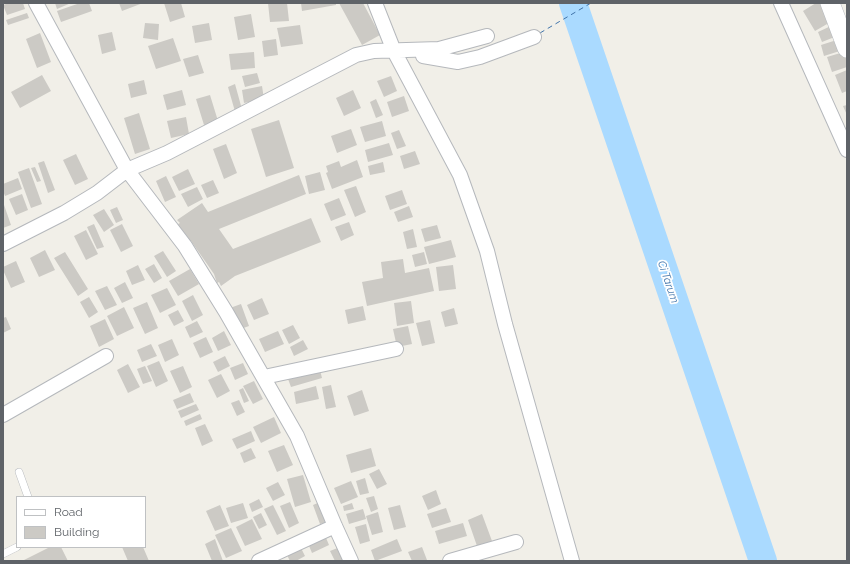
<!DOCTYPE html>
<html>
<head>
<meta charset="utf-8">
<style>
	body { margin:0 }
	#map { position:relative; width:850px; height:564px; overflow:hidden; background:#f1efe8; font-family:Raleway,sans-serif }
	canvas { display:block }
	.frame { position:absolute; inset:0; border:4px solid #5f6368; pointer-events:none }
	.legend { position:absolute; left:16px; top:496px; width:130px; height:52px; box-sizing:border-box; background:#fff; border:1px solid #bfc1c3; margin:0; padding:5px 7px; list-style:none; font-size:12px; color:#5f6368 }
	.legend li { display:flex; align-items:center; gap:8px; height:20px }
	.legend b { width:20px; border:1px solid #bfc1c3 }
</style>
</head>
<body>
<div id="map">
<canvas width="850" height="564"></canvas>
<div class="frame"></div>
<ul class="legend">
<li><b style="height:5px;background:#fff"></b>Road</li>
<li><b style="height:11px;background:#cccac5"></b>Building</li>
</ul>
</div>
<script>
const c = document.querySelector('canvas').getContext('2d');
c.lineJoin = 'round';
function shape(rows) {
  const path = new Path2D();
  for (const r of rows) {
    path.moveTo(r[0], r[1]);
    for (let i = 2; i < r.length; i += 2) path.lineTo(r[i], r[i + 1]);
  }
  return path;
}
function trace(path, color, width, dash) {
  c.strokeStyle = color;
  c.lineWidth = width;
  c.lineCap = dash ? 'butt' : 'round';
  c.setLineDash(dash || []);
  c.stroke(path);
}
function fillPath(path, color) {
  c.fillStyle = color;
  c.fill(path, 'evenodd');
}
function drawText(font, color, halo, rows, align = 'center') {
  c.font = font + ' Raleway,sans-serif';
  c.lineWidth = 3.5;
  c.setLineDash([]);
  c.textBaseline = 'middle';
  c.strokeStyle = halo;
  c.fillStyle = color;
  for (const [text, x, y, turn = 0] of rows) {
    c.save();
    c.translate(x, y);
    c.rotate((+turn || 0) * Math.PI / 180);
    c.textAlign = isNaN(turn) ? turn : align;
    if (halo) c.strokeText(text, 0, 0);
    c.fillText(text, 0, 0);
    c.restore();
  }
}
trace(shape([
	[573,3,763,561]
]), '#aadaff', 28);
trace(shape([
	[540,33,591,3]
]), '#4174aa', 1, [5, 4]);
fillPath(shape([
	[9,3,23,3,25,9,7,15,3,5],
	[55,3,71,3,57,9],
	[80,3,89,3,92,11,61,22,57,11],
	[119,3,143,3,122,11],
	[164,3,181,3,185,17,170,22],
	[268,3,287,3,289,21,270,22],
	[301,3,336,3,336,5,302,11],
	[339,3,363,3,380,35,362,45],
	[816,3,824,3,834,20,815,31,803,11],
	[27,13,29,18,8,25,6,20],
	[251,14,255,37,238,40,234,17],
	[145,23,159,24,158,40,143,38],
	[209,23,212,40,195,43,192,26],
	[300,25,303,44,281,47,277,28],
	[833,25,837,36,822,42,818,32],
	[112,32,116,50,102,54,98,35],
	[40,33,51,62,37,68,26,39],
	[173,38,181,61,156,69,148,46],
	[843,38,846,49,824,56,821,45],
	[276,39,278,55,264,57,262,41],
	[847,51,847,67,832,72,827,57],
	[254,52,255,68,231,70,229,54],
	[198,55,204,73,189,77,183,59],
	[847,70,847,91,842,93,835,75],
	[257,73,260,83,245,87,242,76],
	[42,75,51,91,20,108,11,92],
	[391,76,397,91,384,97,377,81],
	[144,80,147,94,131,98,128,84],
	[235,84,243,113,236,115,228,87],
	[262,86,264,99,244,103,242,90],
	[182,90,186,105,167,110,163,95],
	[353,90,361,108,344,116,336,98],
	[210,95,218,121,204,125,196,99],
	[404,96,409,111,392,117,387,102],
	[376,99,383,115,376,118,370,102],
	[847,105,847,115,843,106],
	[139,113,150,149,135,154,124,118],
	[186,117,189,134,171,138,167,121],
	[279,120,294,168,266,177,251,129],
	[382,121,386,136,365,142,360,127],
	[351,129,357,145,337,153,331,136],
	[399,130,406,146,397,149,391,133],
	[389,143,393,155,368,162,365,150],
	[226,144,237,173,224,179,213,149],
	[415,151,420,164,404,169,400,156],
	[76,154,88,179,75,185,63,160],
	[357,160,363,177,332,189,326,173,328,172,326,166,339,161,341,167],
	[44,161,55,190,48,193,38,163],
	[383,162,385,172,370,175,368,166],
	[35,167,41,181,37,182,31,168],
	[29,168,42,204,31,208,18,172],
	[188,169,195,184,179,191,172,177],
	[320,172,325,190,309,194,305,176],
	[299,175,306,194,219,229,233,249,311,218,321,242,235,276,221,286,219,282,217,283,214,274,191,241,185,243,178,224,180,223,177,220,202,203,208,212],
	[166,176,176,197,165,202,156,181],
	[18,178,22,189,5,196,3,191,3,184],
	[213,180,219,193,207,198,201,185],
	[356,186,366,212,355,217,344,190],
	[197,187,203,199,188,207,181,194],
	[402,190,407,204,390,210,385,196],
	[22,194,28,210,16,215,9,199],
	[339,198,346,215,331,221,324,204],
	[3,202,11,225,3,228],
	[409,206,413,217,398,222,394,212],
	[117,207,123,220,116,223,110,210],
	[104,209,114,225,104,232,93,215],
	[349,222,354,235,341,241,335,227],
	[94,224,104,247,97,249,87,227],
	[122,224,133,246,121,252,110,230],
	[437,225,441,238,425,242,421,229],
	[413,229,417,247,407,249,403,232],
	[86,230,98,254,86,260,74,236],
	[451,240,456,257,429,264,424,247],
	[45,250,55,270,39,277,30,258],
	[163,251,176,271,167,277,154,256],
	[65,252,88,289,78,296,54,258],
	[424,252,427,264,415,267,412,255],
	[403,259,405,273,429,268,434,291,367,306,362,282,383,278,381,262],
	[16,261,25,282,11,288,3,270,3,267],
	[154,264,162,278,154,283,145,269],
	[138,265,145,280,132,285,126,271],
	[453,265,456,289,439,291,436,267],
	[190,269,199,284,178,296,169,281],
	[125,282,133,298,122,303,114,288],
	[107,286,117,305,105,310,95,291],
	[167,288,176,305,160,313,151,295],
	[193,295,203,315,192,321,182,301],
	[89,297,98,312,89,318,80,302],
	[262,298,269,314,254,320,247,305],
	[411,301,414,323,397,326,394,303],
	[147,302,158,328,145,334,133,308],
	[241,304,249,326,238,330,230,308],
	[363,306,366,320,348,324,345,310],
	[124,307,134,328,117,336,107,316],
	[454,308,458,324,445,327,441,312],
	[178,310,184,321,174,326,168,315],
	[6,317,11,329,3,333,3,318],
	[105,319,114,339,99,347,90,326],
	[430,320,435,343,422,346,416,323],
	[197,321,203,332,190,338,185,327],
	[293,325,300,338,289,344,282,330],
	[408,326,412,344,397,347,393,329],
	[224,331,231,345,218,351,212,338],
	[278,331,284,344,265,352,259,339],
	[206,337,213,352,200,358,193,343],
	[172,339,179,355,165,362,158,345],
	[303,340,308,349,294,356,290,347],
	[151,344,157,356,142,362,137,350],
	[225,356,230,366,218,372,213,362],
	[159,361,168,381,156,387,147,366],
	[243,363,248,374,235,380,230,368],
	[128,364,140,387,128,393,117,370],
	[145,366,152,381,143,384,137,369],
	[183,366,192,387,180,393,170,371],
	[320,370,322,378,291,387,288,379],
	[221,374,230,391,217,398,208,380],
	[254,381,263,399,253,404,243,386],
	[331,385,336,407,326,409,322,387],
	[316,386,319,399,296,404,294,392],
	[243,388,249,401,244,403,239,390],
	[362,390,369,411,354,416,347,396],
	[190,393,194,402,177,409,173,400],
	[239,400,245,412,237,416,231,403],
	[196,404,199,410,181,418,178,411],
	[200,414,202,419,186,426,184,421],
	[274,417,281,433,261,443,253,427],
	[205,424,213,441,202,446,195,428],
	[251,431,255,441,237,449,232,439],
	[284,445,293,465,277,472,268,451],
	[251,448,256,458,244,463,240,453],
	[371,448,376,466,351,473,346,455],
	[379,469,387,484,377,489,369,474],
	[303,475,311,502,295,507,287,479],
	[365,478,369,493,360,495,356,481],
	[351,481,358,497,341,504,334,488],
	[278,482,285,495,273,501,266,488],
	[436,490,441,504,428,510,422,496],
	[374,496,378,509,371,512,366,498],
	[259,499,263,507,252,512,249,504],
	[290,502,299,523,289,528,280,506],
	[320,502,327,522,320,524,313,505],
	[243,503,248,518,231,523,226,508],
	[352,503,354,509,344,511,343,506],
	[220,505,229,526,215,531,206,511],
	[273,505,286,531,277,535,264,509],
	[400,505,406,527,394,530,388,508],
	[446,508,451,522,432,528,427,514],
	[363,509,366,519,349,524,346,514],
	[378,512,383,532,372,535,366,516],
	[261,513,267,525,259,529,253,517],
	[482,514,492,541,477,546,468,520],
	[252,519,262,539,245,546,236,527],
	[463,523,467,536,439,544,435,531],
	[366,524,370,541,360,544,355,527],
	[231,528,242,551,226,558,215,535],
	[324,533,329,545,312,553,307,541],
	[215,539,223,561,212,561,205,544],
	[397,539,402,551,375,561,371,550],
	[299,544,305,556,296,561,290,561,285,551],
	[50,547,61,547,68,561,22,561],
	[122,547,143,547,149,561,128,561],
	[340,547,346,561,335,561,330,551],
	[422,547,427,560,412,561,408,552]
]), '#cccac5');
const service = shape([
	[19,472,28,497],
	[3,554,17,547]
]);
const minor = shape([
	[36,3,127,170,185,246,226,312,297,436,335,526,351,561],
	[375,3,394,51,460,175,487,251,505,324,572,561],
	[781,3,847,150],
	[423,56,458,62,480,57,534,37],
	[3,244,64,213,97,193,127,170,167,153,356,55,374,51,439,49,487,36],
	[264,377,396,349],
	[3,415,106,356],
	[259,561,335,526],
	[450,561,516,542]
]);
const secondary = shape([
	[830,3,847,48]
]);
trace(service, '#b5b8bc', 8);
trace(minor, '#b5b8bc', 16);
trace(secondary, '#b6babf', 20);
trace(service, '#fff', 7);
trace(minor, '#fff', 14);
trace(secondary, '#fff', 19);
drawText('italic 11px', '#4174aa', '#fff', [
	["Ci Tarum",668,282,71]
]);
</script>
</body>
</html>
